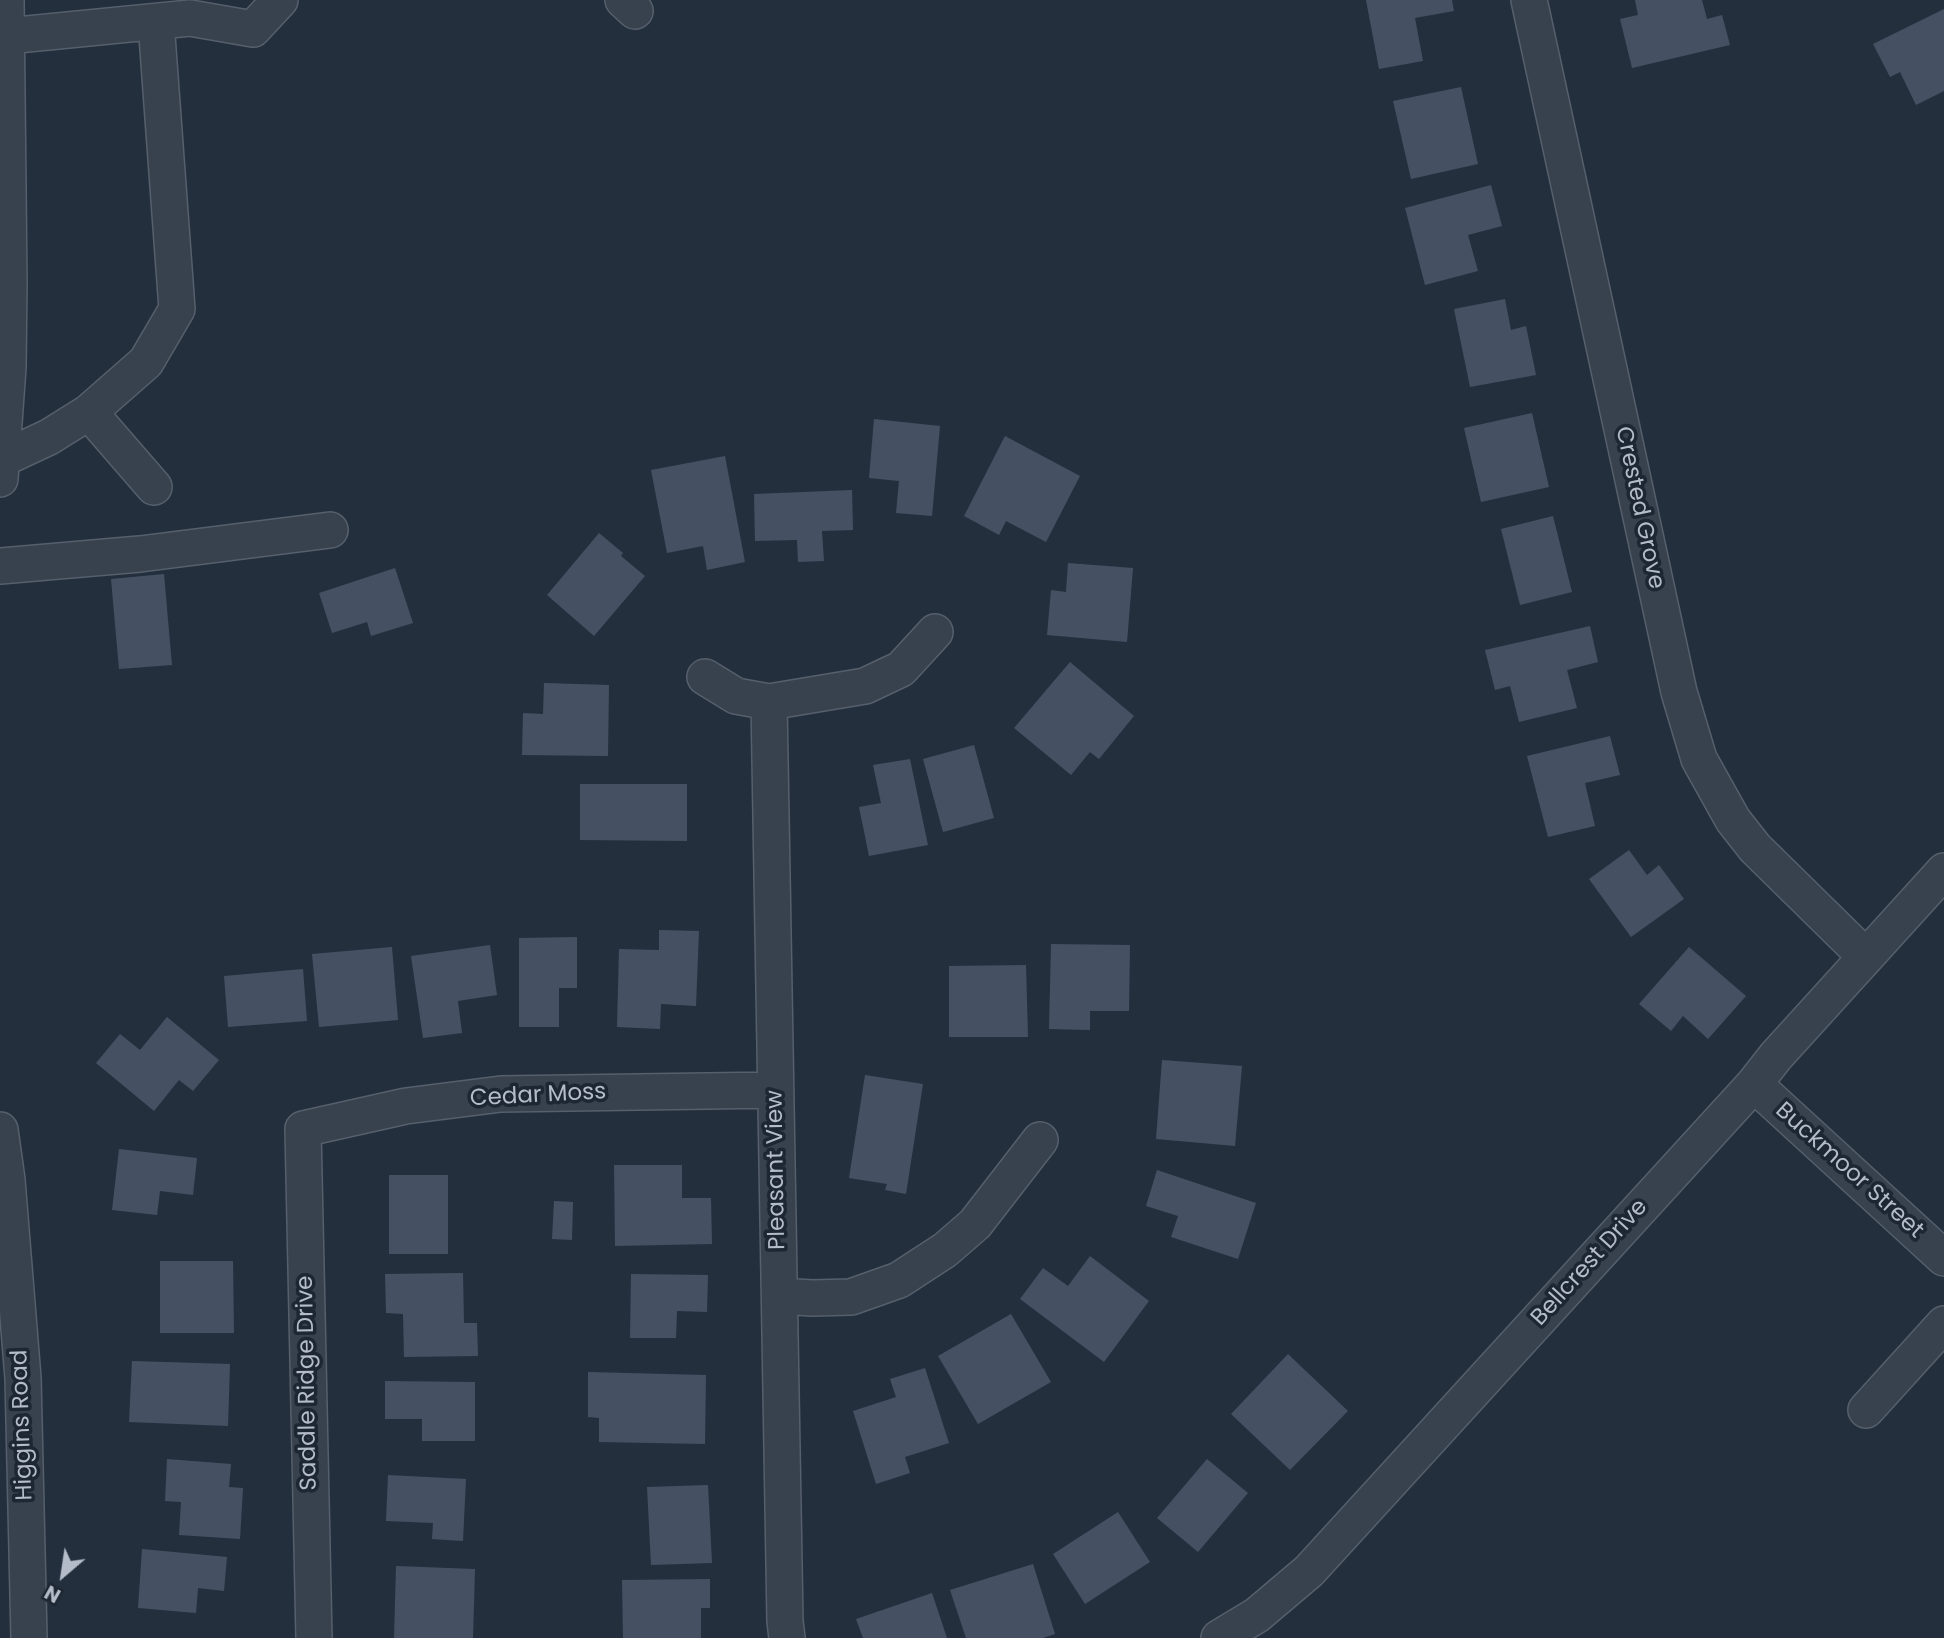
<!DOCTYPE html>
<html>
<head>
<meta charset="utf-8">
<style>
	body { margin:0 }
	#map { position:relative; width:1944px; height:1638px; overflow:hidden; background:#242f3e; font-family:Poppins,sans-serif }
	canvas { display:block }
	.north { position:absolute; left:28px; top:1540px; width:70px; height:70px; -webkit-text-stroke:5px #1d2633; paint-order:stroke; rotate:209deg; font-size:19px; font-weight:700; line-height:28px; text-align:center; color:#b4bcc9 }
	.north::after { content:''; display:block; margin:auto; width:24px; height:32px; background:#b4bcc9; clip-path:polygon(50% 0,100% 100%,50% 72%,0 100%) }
</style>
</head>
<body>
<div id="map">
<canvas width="1944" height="1638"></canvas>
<div class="north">N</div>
</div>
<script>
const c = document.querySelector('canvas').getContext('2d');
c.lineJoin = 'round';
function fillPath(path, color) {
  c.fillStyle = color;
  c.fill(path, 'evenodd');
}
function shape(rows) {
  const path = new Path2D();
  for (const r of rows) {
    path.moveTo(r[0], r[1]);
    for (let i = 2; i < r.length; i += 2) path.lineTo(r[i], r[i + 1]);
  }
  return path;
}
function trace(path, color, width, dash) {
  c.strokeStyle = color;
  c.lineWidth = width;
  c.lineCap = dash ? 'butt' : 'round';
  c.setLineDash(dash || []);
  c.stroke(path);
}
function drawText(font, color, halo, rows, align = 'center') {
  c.font = font + ' Poppins,sans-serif';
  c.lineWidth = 7;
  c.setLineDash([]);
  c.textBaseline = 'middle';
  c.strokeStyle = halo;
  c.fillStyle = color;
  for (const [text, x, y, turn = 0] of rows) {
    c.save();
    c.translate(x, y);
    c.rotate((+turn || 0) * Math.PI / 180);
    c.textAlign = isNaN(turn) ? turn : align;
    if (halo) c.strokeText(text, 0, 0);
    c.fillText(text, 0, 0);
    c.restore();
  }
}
fillPath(shape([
	[1366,0,1452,0,1454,11,1415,18,1423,61,1379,69],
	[1635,0,1702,0,1707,19,1722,15,1730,45,1632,68,1620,19,1638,15],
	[1944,9,1944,91,1916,105,1900,72,1890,77,1873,44],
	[1461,87,1478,164,1411,179,1393,101],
	[1491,185,1502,226,1468,235,1478,271,1425,285,1405,208],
	[1505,299,1511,330,1526,326,1536,375,1470,387,1454,309],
	[1532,413,1549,487,1481,502,1464,428],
	[874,419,940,426,932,516,896,513,899,481,869,478],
	[1005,436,1080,476,1046,542,1006,521,999,535,964,516],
	[725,456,745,562,707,570,703,546,667,553,651,470],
	[852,490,853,530,822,531,824,561,798,562,797,540,755,541,754,494],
	[1553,516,1572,592,1520,605,1501,529],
	[599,533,623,553,621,556,645,576,594,636,547,595],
	[1068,563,1133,568,1127,642,1047,635,1051,590,1066,592],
	[395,568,413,623,371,636,367,622,332,633,319,593],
	[164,574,172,665,119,669,111,579],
	[1590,626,1598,662,1567,670,1577,708,1519,722,1510,686,1495,690,1485,650],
	[1070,662,1134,716,1099,759,1090,752,1071,775,1014,728],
	[544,683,609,685,608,756,522,755,523,713,543,714],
	[1610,736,1620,775,1585,783,1595,826,1548,837,1527,756],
	[974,745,994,818,943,832,923,759],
	[910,759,928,845,869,856,859,807,881,803,873,765],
	[580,784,687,784,687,841,580,840],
	[1629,850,1647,875,1659,865,1684,899,1631,937,1589,879],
	[659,930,699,931,696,1006,661,1004,660,1029,617,1027,619,949,659,950],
	[577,937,577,988,559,988,559,1027,519,1027,519,938],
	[1051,944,1130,945,1129,1011,1090,1011,1090,1030,1049,1029],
	[490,945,497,995,458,1001,462,1033,423,1038,411,956],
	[392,947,398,1020,319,1027,312,954],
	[1689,947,1746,996,1708,1039,1683,1016,1671,1031,1639,1004],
	[1026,965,1028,1037,949,1037,949,966],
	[303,969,307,1021,228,1027,224,976],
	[167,1017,219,1060,193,1091,179,1080,154,1111,96,1063,120,1034,140,1050],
	[1162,1060,1242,1066,1235,1146,1156,1139],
	[865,1075,923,1084,906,1194,885,1190,887,1184,849,1178],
	[119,1149,197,1158,193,1195,160,1191,157,1215,112,1210],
	[614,1165,682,1165,682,1198,711,1198,712,1244,615,1246],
	[1157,1170,1256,1203,1238,1259,1171,1237,1178,1216,1146,1206],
	[389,1175,448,1175,448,1254,389,1254],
	[554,1201,573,1202,572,1240,552,1239],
	[1090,1256,1149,1301,1104,1362,1020,1299,1043,1268,1068,1286],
	[160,1261,233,1261,234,1333,160,1333],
	[463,1273,464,1323,477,1323,478,1356,404,1357,403,1314,386,1313,385,1274],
	[631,1274,708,1275,707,1312,677,1311,676,1338,630,1338],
	[1011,1314,1051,1382,978,1424,938,1356],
	[1288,1354,1348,1411,1290,1470,1231,1414],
	[132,1361,230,1364,228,1426,129,1422],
	[925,1368,949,1443,905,1457,910,1473,876,1484,853,1411,896,1397,890,1379],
	[588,1372,706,1375,705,1444,599,1442,599,1418,588,1417],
	[385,1381,475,1382,475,1441,422,1441,422,1419,385,1419],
	[167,1459,231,1464,229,1487,243,1488,240,1539,179,1535,181,1502,165,1501],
	[1207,1459,1248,1493,1198,1552,1157,1518],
	[388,1475,466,1479,463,1541,432,1539,433,1523,386,1521],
	[708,1485,712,1563,651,1565,647,1487],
	[1118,1512,1150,1562,1085,1604,1053,1554],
	[142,1549,227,1557,224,1591,198,1588,196,1613,138,1608],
	[1033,1564,1055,1634,1043,1638,966,1638,950,1590],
	[396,1566,475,1569,473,1638,394,1638],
	[710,1579,710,1608,701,1608,701,1638,623,1638,622,1580],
	[932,1593,947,1638,863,1638,856,1619]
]), '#455162');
const minor = shape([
	[623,0,635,11],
	[1529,0,1679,692,1699,759,1733,820,1755,848,1866,957],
	[7,36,190,18,253,29,280,0],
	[89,412,154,487],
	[2,459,49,437,89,412,146,362,177,309,156,22],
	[0,479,8,367,9,283,6,0],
	[0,566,140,554,330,530],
	[705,677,736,696,769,702,865,686,901,669,935,632],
	[769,702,785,1621,787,1638],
	[1754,1084,1944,1258],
	[0,1130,7,1180,23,1378,29,1638],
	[780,1296,812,1298,851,1297,899,1280,945,1250,975,1224,1040,1140],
	[1866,1410,1944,1324],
	[314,1638,303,1129,406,1106,501,1094,776,1090],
	[1219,1638,1257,1615,1309,1571,1754,1084,1776,1056,1944,871]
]);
trace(minor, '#565f6c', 38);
trace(minor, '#38414e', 35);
drawText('23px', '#b4bcc9', '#1d2633', [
	["Crested Grove",1639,508,78],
	["Cedar Moss",538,1096,-3],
	["Pleasant View",777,1170,-91],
	["Buckmoor Street",1849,1171,42],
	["Bellcrest Drive",1590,1263,-48],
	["Saddle Ridge Drive",308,1383,-91],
	["Higgins Road",23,1425,-92]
]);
</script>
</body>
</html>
